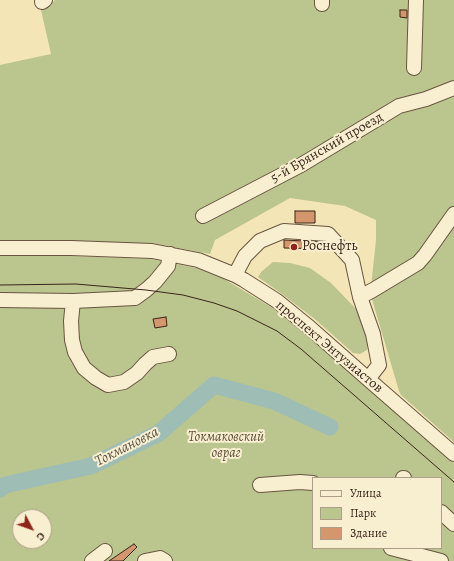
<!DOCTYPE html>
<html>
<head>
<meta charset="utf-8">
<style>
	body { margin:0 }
	#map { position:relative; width:454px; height:561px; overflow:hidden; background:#f4e5b6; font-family:Alegreya,serif }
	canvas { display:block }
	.legend { position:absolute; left:312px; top:477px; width:130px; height:72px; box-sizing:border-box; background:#f8eed0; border:1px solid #ac9e88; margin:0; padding:5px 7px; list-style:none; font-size:12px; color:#3b251b }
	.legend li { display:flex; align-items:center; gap:8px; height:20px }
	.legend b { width:20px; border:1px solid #ac9e88 }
	.north { position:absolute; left:12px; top:509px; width:40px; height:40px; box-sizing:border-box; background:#f8eed0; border:1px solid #ac9e88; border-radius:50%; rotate:131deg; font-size:11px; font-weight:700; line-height:16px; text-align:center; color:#3b251b }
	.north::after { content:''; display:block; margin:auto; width:14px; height:18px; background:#8f2418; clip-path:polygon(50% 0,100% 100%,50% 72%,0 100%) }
</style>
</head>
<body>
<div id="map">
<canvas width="454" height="561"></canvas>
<ul class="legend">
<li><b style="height:5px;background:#f8eed0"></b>Улица</li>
<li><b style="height:11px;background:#bbc58e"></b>Парк</li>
<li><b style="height:11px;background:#d4966c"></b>Здание</li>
</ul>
<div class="north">С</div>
</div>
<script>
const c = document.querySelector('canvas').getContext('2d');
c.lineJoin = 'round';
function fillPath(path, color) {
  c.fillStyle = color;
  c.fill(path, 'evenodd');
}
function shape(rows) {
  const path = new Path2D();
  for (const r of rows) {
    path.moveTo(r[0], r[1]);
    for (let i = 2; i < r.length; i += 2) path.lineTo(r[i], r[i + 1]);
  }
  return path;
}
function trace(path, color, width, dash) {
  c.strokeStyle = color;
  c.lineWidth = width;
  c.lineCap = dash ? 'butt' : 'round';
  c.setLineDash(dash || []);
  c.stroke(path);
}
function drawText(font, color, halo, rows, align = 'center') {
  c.font = font + ' Alegreya,serif';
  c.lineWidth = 4;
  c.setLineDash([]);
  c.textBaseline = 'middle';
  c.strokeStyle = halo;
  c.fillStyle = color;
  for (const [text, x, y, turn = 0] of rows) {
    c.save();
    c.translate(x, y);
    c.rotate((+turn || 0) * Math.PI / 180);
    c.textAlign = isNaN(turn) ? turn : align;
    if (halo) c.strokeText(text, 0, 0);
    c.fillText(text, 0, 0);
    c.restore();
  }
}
fillPath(shape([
	[55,0,454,0,454,442,401,395,399,391,372,299,378,290,371,287,376,240,376,220,345,206,290,198,215,240,210,254,152,243,0,243,0,65,51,54,41,10],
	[0,256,71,256,151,259,196,268,224,279,271,307,303,332,454,463,454,561,0,561],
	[313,478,441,478,441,548,313,548],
	[20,517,44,517,44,541,20,541],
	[273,262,290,263,310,268,331,283,358,311,369,341,367,350,360,354,353,353,316,320,282,294,258,277,262,271]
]), '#bbc58e');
trace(shape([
	[0,489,5,485,91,466,159,433,214,385,274,401,330,427]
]), '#9ebdb5', 17);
const building = shape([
	[400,10,407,10,407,18,400,17,400,10],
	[295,211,315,211,315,223,295,223,295,211],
	[284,240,324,242,326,245,326,249,284,248,284,240],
	[166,317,167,326,155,328,153,319,166,317],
	[134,544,137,547,123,561,109,561,134,544]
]);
fillPath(building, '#d4966c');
trace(building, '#3b251b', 1);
const minor = shape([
	[322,0,322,4],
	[42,2,45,0],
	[414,68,416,0],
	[203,216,301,165,399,106,426,99,454,88],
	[0,248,71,248,152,251,198,260,235,275,244,280,277,301,309,327,368,379,454,454],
	[235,275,245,256,260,241,284,231,328,234,352,260,360,297,373,334,379,365,368,379],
	[360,297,373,290,418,263,425,255,454,214],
	[0,300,73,301,71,321,72,340,75,352,84,368,96,378,108,385,124,382,137,373,145,364,153,357,169,354],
	[73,301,135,298,146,290,155,282,168,266,170,254],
	[403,478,404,478],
	[260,485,300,482,313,483],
	[441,512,454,524],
	[391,548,441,561],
	[92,561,105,551],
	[145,561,160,558,165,561]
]);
trace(minor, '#695542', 16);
trace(minor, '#f8eed0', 14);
trace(shape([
	[0,285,76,284,146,290,183,295,214,303,237,311,277,331,301,349,454,482]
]), '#3b251b', 1);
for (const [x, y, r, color] of [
	[294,247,4,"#8f2418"]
]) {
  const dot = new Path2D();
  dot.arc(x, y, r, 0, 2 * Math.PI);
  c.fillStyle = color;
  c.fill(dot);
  trace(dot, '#f8eed0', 1.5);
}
drawText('14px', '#3b251b', '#f8eed0', [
	["5-й Брянский проезд",327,148,-30],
	["проспект Энтузиастов",329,347,40]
]);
drawText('14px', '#3b251b', '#f8eed0', [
	["Роснефть",302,247]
], 'left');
drawText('italic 14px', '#5b4d38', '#f8eed0', [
	["Токмаковский",226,438],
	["овраг",226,454]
]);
drawText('italic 15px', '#595349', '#f8eed0', [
	["Токмановка",127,447,-27]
]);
</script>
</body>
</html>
